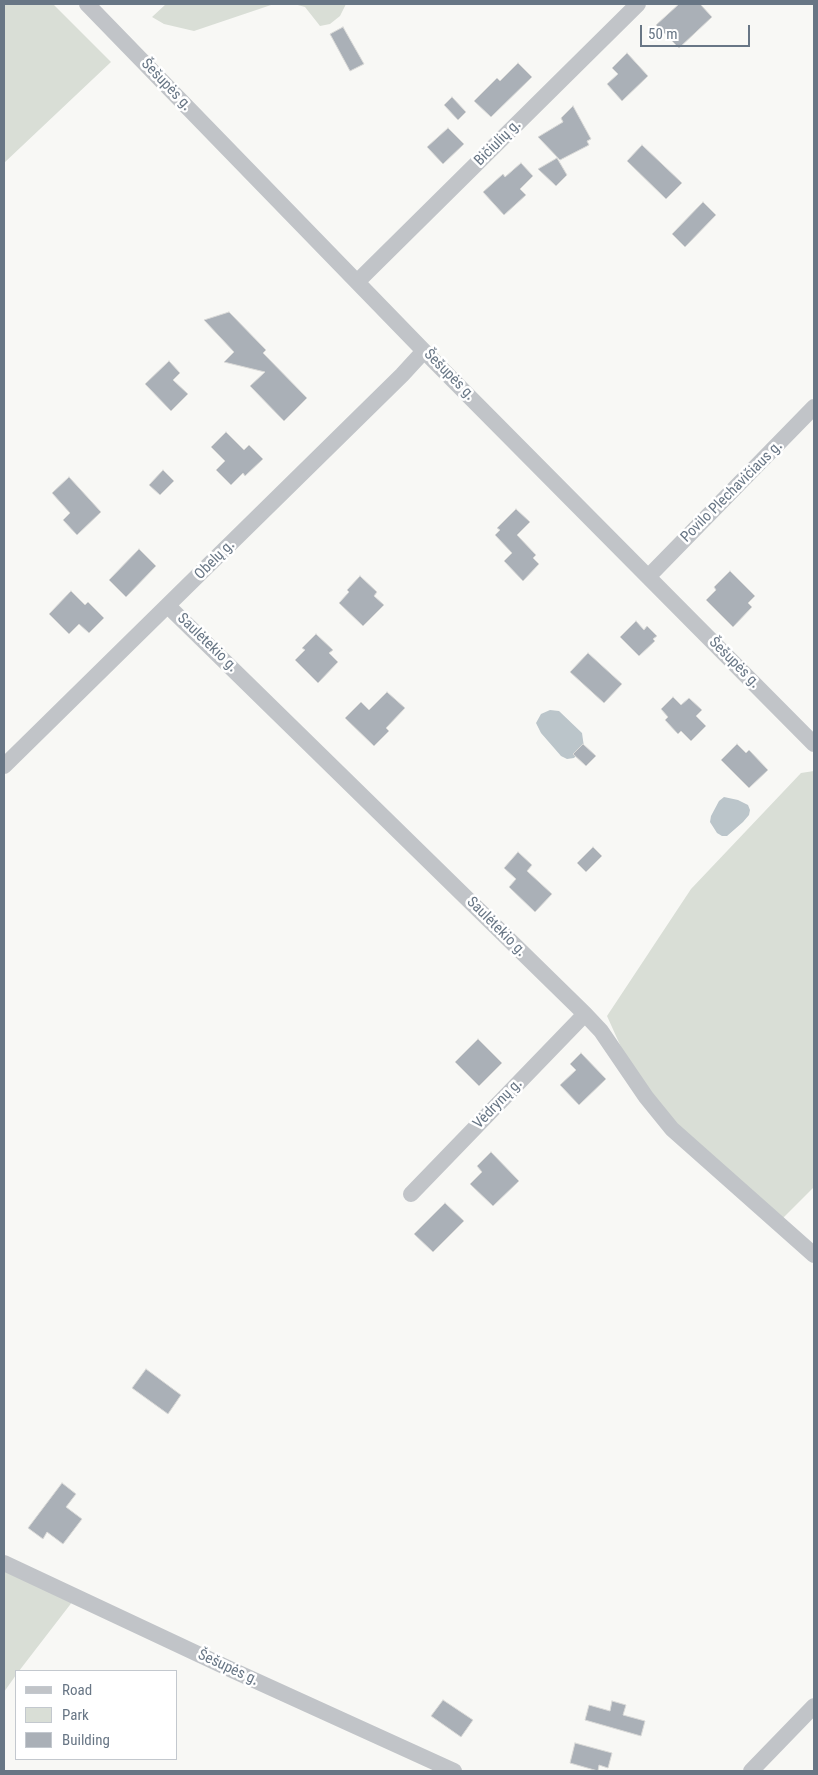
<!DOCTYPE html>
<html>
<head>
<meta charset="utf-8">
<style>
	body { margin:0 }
	#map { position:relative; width:818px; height:1775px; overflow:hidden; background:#f8f8f5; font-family:"Roboto Condensed",sans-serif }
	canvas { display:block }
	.frame { position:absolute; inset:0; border:5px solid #687685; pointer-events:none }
	.legend { position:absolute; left:15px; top:1670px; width:162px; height:90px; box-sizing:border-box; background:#fff; border:1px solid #c3c8ce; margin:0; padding:6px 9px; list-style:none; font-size:15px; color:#687685 }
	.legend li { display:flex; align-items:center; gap:10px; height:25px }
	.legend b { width:25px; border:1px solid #c3c8ce }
	.scale { position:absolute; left:640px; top:25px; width:110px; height:22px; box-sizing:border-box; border:2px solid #687685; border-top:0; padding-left:6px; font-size:15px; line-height:18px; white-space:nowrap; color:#687685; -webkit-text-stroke:4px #fff; paint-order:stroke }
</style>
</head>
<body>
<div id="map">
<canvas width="818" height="1775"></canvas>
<div class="frame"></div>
<ul class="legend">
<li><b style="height:6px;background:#c1c4c8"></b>Road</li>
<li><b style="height:14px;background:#d9ded6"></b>Park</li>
<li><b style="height:14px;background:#aab0b7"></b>Building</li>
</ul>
<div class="scale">50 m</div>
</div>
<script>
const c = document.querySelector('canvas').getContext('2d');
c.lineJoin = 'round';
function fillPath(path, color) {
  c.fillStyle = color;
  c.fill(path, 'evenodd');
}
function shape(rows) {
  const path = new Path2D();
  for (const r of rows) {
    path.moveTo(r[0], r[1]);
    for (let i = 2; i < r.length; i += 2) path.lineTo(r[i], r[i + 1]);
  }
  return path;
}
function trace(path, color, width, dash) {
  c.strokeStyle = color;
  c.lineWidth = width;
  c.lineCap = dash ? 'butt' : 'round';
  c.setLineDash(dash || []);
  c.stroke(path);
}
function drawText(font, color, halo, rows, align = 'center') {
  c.font = font + ' "Roboto Condensed",sans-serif';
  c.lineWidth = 5;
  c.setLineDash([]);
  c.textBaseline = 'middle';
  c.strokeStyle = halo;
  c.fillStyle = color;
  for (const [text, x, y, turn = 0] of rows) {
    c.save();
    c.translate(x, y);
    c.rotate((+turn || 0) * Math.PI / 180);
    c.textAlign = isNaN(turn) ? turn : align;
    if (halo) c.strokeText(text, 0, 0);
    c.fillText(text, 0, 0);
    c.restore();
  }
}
fillPath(shape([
	[4,4,53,4,111,62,4,163],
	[166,4,274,4,194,31,164,24,152,17],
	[294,4,346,4,340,16,330,24,320,26,305,7],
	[814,771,814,1187,778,1223,649,1109,607,1016,691,889,801,773],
	[4,1563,76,1597,19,1671,16,1671,16,1675,4,1692]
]), '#d9ded6');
fillPath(shape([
	[550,710,559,711,582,733,584,747,574,758,567,759,561,756,541,733,536,723,541,714],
	[724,797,738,800,748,805,750,810,749,815,743,822,727,836,722,836,717,833,710,822,711,816,719,801]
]), '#bbc5ca');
const building = shape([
	[679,4,700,4,712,17,679,48,656,25,679,4],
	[343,27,364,64,350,71,330,34,343,27],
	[627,53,648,76,622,101,607,84,618,74,612,68,627,53],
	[518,63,532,77,491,117,474,101,497,78,500,81,518,63],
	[452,97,466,112,458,120,444,105,452,97],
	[573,106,591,139,587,141,589,145,560,160,538,137,563,122,561,118,573,106],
	[448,128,464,144,443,164,427,147,448,128],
	[642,145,682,183,666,199,627,161,642,145],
	[557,158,567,175,556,186,538,169,557,158],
	[521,163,533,176,520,189,526,195,504,215,483,192,503,174,505,177,521,163],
	[703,202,716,215,685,247,672,234,703,202],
	[229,312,266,350,263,353,307,398,284,421,250,386,265,372,224,362,234,352,204,320,229,312],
	[169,361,180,373,173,380,188,394,171,411,145,384,169,361],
	[226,432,244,450,249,445,263,459,245,476,243,473,231,485,216,470,225,461,211,447,226,432],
	[163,470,174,481,160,495,149,485,163,470],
	[69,477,101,512,77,535,63,520,70,513,52,493,69,477],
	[516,509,530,522,517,535,536,555,533,558,539,564,523,581,504,561,512,553,495,535,500,530,497,528,516,509],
	[139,549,156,566,126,597,109,580,139,549],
	[730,571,755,596,748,603,752,607,733,627,706,600,716,590,714,587,730,571],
	[360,576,377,592,374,596,384,605,363,626,339,603,349,592,347,590,360,576],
	[71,591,85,605,88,602,104,618,89,633,79,624,69,634,49,614,71,591],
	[636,621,644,630,647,626,657,636,653,639,655,641,639,656,620,637,636,621],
	[316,634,333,650,329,653,338,662,318,683,295,660,305,650,302,648,316,634],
	[588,653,622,684,604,703,570,672,588,653],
	[387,692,405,708,386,728,389,731,374,746,345,718,361,702,369,710,387,692],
	[673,697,681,705,689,698,702,710,696,716,706,726,691,741,681,731,678,734,665,720,668,717,661,709,673,697],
	[583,744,596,756,586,766,573,754,583,744],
	[737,744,746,753,749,750,768,770,749,788,721,760,737,744],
	[593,847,602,856,586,872,577,863,593,847],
	[518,852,532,865,527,871,552,894,535,912,509,887,516,879,504,868,518,852],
	[478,1039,502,1063,479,1086,455,1062,478,1039],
	[581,1053,606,1079,579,1105,560,1085,576,1070,570,1064,581,1053],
	[491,1152,519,1181,493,1206,470,1184,482,1172,477,1166,491,1152],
	[445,1203,464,1221,433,1252,414,1234,445,1203],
	[146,1369,181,1395,168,1414,132,1388,146,1369],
	[62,1483,76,1494,66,1507,82,1519,63,1544,47,1532,43,1539,28,1528,62,1483],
	[443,1700,473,1720,461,1737,431,1716,443,1700],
	[612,1701,626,1705,623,1715,645,1721,641,1736,585,1720,589,1705,610,1711,612,1701],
	[575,1743,612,1753,608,1768,599,1765,598,1771,570,1763,575,1743]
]);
fillPath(building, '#aab0b7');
trace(building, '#d9d9d7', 1);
trace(shape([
	[87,4,424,351,814,744],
	[358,281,638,4],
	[649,576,814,407],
	[168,606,585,1014,601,1031,646,1097,672,1129,814,1255],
	[4,766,402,375,424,351],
	[411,1194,585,1014],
	[4,1563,232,1670,454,1771],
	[751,1771,814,1706]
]), '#c1c4c8', 16);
drawText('15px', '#687685', '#fff', [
	["Šešupės g.",166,85,46],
	["Bičiulių g.",498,143,-45],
	["Šešupės g.",449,375,45],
	["Povilo Plechavičiaus g.",732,492,-45],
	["Obelų g.",215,560,-45],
	["Saulėtekio g.",207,643,44],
	["Šešupės g.",734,663,45],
	["Saulėtekio g.",496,927,45],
	["Vėdrynų g.",498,1104,-46],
	["Šešupės g.",228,1668,25]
]);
</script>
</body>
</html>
